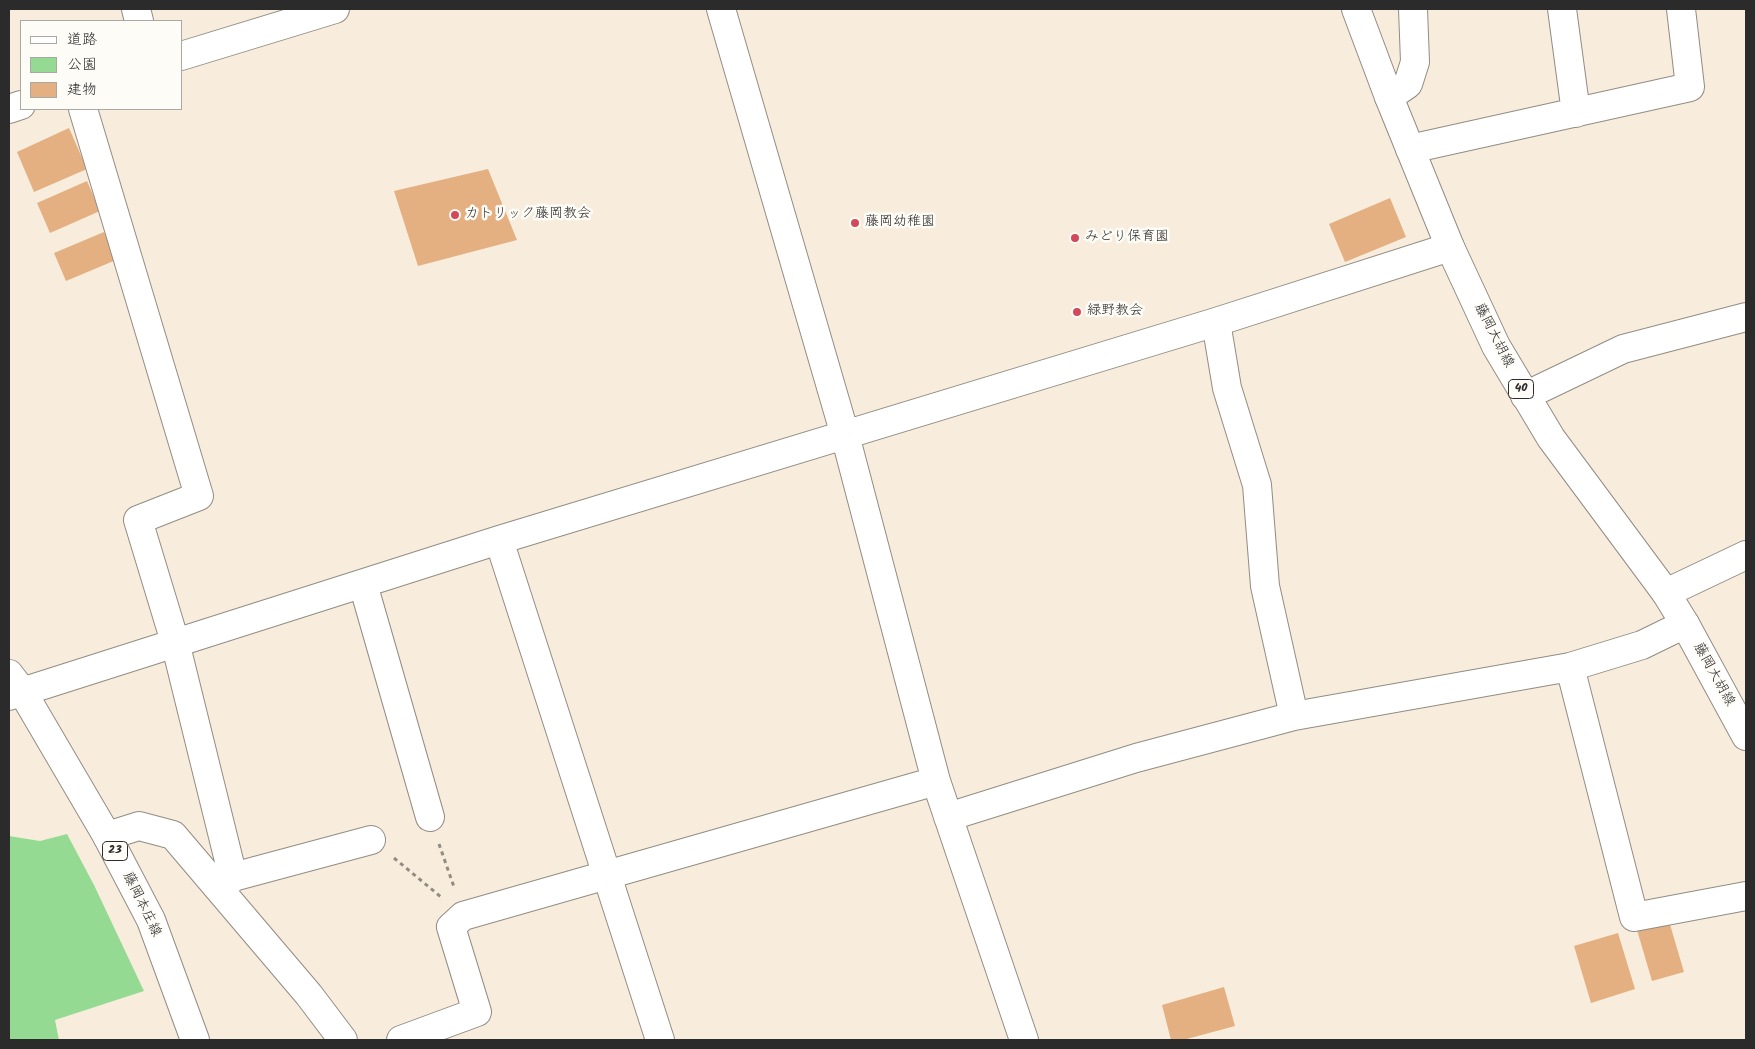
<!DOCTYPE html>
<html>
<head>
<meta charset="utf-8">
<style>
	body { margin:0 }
	#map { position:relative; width:1755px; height:1049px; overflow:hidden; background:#f8eddc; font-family:Kalam,"Klee One",sans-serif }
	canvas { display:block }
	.frame { position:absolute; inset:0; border:10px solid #2b2b2b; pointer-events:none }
	.legend { position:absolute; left:20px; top:20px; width:162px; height:90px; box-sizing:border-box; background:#fdfcf7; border:1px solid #a9a8a5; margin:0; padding:6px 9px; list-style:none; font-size:15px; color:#2b2b2b }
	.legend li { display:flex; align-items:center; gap:10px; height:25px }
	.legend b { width:25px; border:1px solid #a9a8a5 }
</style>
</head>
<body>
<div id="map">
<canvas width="1755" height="1049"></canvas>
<div class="frame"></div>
<ul class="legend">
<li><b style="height:6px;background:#fff"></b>道路</li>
<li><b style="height:14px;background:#95da93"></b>公園</li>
<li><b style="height:14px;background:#e4b082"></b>建物</li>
</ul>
</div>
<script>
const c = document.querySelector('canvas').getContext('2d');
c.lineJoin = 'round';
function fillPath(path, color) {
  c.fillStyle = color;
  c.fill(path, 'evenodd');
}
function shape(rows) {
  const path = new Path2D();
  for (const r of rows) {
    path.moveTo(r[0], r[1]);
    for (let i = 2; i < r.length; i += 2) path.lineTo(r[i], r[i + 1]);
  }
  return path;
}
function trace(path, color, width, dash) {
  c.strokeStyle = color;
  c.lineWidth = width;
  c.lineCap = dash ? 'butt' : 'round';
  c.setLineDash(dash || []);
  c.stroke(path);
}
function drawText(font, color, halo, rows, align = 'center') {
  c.font = font + ' Kalam,"Klee One",sans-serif';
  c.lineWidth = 5;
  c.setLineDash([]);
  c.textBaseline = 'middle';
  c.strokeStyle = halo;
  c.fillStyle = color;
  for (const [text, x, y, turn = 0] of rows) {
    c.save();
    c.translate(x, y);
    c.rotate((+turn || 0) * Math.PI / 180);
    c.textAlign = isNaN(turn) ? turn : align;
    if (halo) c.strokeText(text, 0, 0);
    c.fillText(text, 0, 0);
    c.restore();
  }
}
fillPath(shape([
	[67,834,94,885,144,991,55,1020,59,1040,9,1040,9,836,40,841]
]), '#95da93');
fillPath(shape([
	[69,128,87,169,34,192,17,152],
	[488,169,517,240,418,266,394,191],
	[87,181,100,211,50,233,37,203],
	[1390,198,1406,237,1345,262,1329,224],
	[104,232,116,260,66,281,54,253],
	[1669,921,1684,972,1652,981,1637,930],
	[1618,933,1635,989,1591,1003,1574,946],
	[1224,987,1235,1026,1183,1040,1171,1040,1162,1005]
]), '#e4b082');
const minor = shape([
	[136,9,139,21],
	[721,9,845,435,936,781,1024,1040],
	[1562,9,1576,113],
	[181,56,335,9],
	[1389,97,1408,84,1415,62,1413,9],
	[9,109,21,105],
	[83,109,199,496,138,520,175,642,233,877,220,890],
	[1410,149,1690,87,1681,9],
	[1216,322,1227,388,1257,485,1265,586,1294,716],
	[1525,396,1623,349,1746,317],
	[499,540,660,1040],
	[363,584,430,817],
	[1666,593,1746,555],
	[1570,667,1634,917,1746,896],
	[9,696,499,540,1216,322,1450,247],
	[948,817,1136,758,1294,716,1570,667,1642,645,1685,624],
	[107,836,139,826,173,835,309,995,343,1040],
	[233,877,371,840],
	[401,1040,477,1012,451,927,463,916,936,781]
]);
const major = shape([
	[1356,9,1389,97,1450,247,1496,346,1551,438,1666,593,1685,624,1746,736],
	[9,674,22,691,107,836,151,920,195,1040]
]);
trace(minor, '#928c84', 30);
trace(major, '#928c84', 30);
trace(shape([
	[439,844,454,887],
	[394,858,441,897]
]), '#928c84', 3, [4, 4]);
trace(minor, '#fff', 28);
trace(major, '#fff', 28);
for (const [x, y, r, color] of [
	[455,215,5,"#d1495b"],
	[855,223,5,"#d1495b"],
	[1075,238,5,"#d1495b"],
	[1077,312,5,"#d1495b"]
]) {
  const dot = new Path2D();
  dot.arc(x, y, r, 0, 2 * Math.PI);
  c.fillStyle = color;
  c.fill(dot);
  trace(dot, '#fdfcf7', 2);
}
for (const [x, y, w] of [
	[1521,389,25],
	[115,851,25]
]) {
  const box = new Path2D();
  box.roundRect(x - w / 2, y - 9.5, w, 19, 4);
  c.fillStyle = '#fdfcf7';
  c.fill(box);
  trace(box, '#2b2b2b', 1);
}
drawText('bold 12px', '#2b2b2b', null, [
	["40",1521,389],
	["23",115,851]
]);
drawText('14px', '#2b2b2b', '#fdfcf7', [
	["カトリック藤岡教会",465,215],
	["藤岡幼稚園",865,223],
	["みどり保育園",1085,238],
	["緑野教会",1087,312]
], 'left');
drawText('14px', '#2b2b2b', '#fdfcf7', [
	["藤岡大胡線",1493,336,63],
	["藤岡大胡線",1713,675,61],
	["藤岡本庄線",141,905,64]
]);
</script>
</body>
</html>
